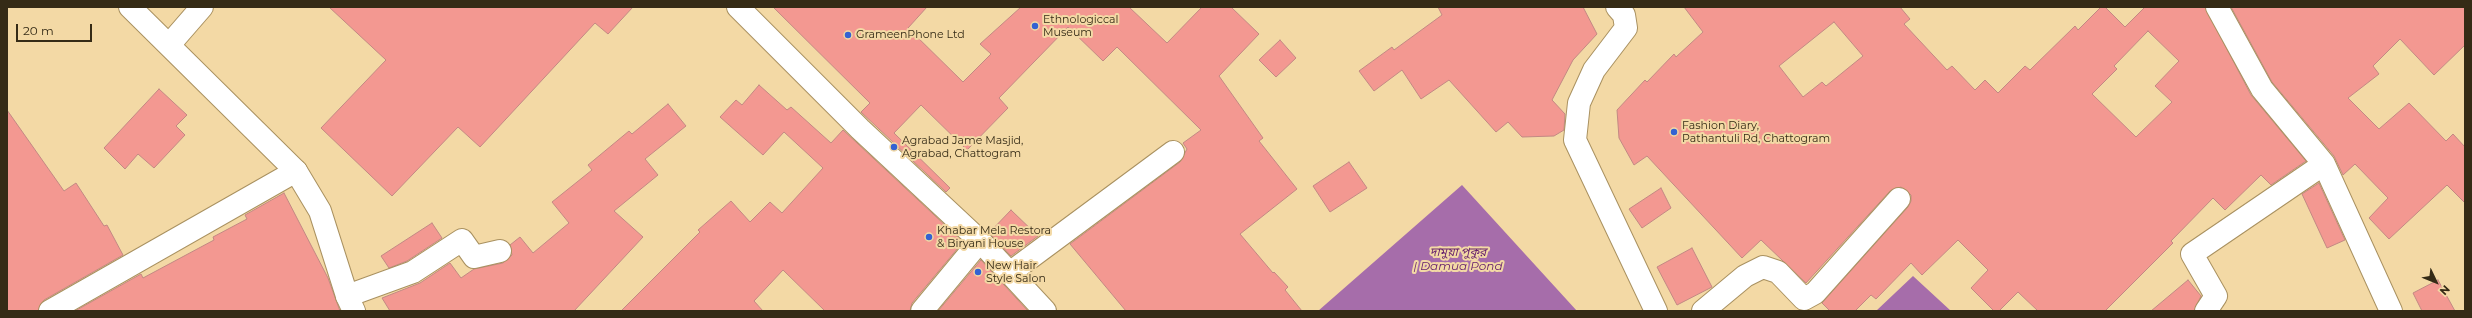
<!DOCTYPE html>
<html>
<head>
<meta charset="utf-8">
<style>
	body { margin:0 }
	#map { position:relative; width:2472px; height:318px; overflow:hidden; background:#f3d9a5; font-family:Montserrat,sans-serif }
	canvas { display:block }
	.frame { position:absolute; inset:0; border:8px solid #352b16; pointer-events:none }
	.north { position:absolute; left:2416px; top:262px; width:40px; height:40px; -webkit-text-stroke:3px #f3d9a5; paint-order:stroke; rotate:133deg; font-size:11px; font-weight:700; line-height:16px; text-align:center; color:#352b16 }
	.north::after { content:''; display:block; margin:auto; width:14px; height:18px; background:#352b16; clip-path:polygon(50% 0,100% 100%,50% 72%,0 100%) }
	.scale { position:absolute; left:16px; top:24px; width:76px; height:18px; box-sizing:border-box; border:2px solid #352b16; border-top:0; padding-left:5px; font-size:12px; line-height:14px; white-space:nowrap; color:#352b16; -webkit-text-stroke:3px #f3d9a5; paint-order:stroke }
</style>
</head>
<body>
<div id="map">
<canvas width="2472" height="318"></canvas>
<div class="frame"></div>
<div class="north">N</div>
<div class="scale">20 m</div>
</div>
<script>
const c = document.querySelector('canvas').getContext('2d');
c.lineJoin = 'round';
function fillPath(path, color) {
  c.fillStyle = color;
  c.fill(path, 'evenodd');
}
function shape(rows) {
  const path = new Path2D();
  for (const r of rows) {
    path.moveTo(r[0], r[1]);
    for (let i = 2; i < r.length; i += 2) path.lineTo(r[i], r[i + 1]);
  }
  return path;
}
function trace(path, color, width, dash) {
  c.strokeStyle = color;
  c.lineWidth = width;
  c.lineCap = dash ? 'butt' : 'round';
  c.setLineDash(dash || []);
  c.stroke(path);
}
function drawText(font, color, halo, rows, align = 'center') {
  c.font = font + ' Montserrat,"Noto Sans Bengali",sans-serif';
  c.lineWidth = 4;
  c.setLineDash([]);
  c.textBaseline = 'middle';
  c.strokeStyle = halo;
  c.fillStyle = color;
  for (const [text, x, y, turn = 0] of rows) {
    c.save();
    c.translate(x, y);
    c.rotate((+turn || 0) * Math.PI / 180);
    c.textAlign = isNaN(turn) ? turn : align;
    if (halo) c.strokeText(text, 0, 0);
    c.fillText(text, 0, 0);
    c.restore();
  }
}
fillPath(shape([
	[1462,185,1577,311,1318,311],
	[1913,276,1951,311,1876,311]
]), '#a66daa');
const building = shape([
	[329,7,633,7,608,34,595,23,480,147,458,127,392,196,321,128,386,60,329,7],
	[773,7,927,7,908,28,963,82,991,54,980,44,1021,7,1129,7,1167,43,1202,7,1231,7,1259,34,1219,76,1263,138,1259,141,1297,189,1240,234,1273,273,1274,272,1288,287,1285,290,1302,311,1126,311,1070,244,1180,162,1187,149,1183,143,1201,130,1117,47,1103,61,1068,27,999,98,1008,108,967,150,921,105,894,133,950,188,946,192,861,112,870,103,773,7],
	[1438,7,1583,7,1597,34,1573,60,1552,100,1565,114,1564,130,1554,136,1522,137,1508,122,1496,132,1449,80,1421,99,1402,70,1374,91,1359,71,1392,47,1394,50,1442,15,1438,7],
	[1684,7,1900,7,1910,19,1904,24,1947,70,1952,66,1975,90,1985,80,1998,93,2025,66,2030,70,2075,26,2078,30,2101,7,2105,7,2125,27,2145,7,2205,7,2251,95,2306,161,2271,185,2261,175,2225,210,2213,198,2171,241,2173,243,2105,311,2038,311,2018,292,1999,311,1994,311,1971,288,1988,270,1958,240,1922,275,1911,263,1876,299,1871,295,1855,311,1830,311,1822,303,1908,207,1911,201,1911,195,1901,187,1890,191,1806,283,1761,240,1742,258,1647,156,1634,165,1619,138,1617,110,1645,80,1647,82,1674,54,1676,57,1703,32,1684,7],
	[1834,22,1863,56,1826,86,1822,82,1803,97,1779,66,1834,22],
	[2148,31,2179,61,2155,86,2172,102,2136,137,2092,94,2117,69,2114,66,2148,31],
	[2231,7,2465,7,2465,45,2434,75,2400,39,2373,66,2379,74,2348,98,2379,129,2409,103,2446,141,2453,134,2465,147,2465,203,2447,185,2389,239,2369,218,2388,198,2355,164,2343,175,2334,156,2272,82,2231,7],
	[1280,40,1296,58,1276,77,1259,60,1280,40],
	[759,85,787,110,791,107,831,143,843,130,963,242,912,303,910,311,825,311,783,270,754,301,763,311,621,311,700,232,698,230,731,201,750,222,770,202,782,213,823,168,784,132,763,155,720,117,736,100,742,105,759,85],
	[159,89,187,115,176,126,185,135,154,168,138,154,125,169,104,148,159,89],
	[668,104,686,126,645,159,658,175,614,211,643,237,574,311,390,311,382,298,420,283,450,263,461,278,474,269,503,263,512,255,510,245,520,237,533,253,569,223,552,202,592,170,588,165,629,131,632,134,668,104],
	[7,110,64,191,76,183,104,226,107,225,123,255,44,300,38,311,7,311,7,110],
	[1349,162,1367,188,1330,212,1313,186,1349,162],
	[2319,183,2345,240,2327,248,2302,194,2319,183],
	[1661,188,1671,208,1642,228,1629,209,1661,188],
	[284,193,328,278,340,311,75,311,141,274,143,278,214,240,213,237,247,219,245,215,284,193],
	[1011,210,1038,236,1011,256,989,233,1011,210],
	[432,223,442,238,407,261,389,268,381,256,432,223],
	[1692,248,1712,287,1677,305,1657,267,1692,248],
	[981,260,1028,311,938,311,981,260],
	[2188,280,2201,296,2194,311,2151,311,2188,280],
	[2438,280,2455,311,2422,311,2413,293,2438,280]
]);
fillPath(building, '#f39891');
trace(building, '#c28883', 1);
const minor = shape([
	[738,7,860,129,980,241,1045,311],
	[1617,7,1624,15,1626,28,1594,70,1579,103,1575,140,1656,311],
	[2324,164,2391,311],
	[1011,272,1173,152],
	[347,296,413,272,462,240,474,257,500,251],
	[50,311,296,171],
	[922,311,980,241],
	[1703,311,1745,276,1763,267,1778,272,1804,299,1815,293,1899,199],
	[2206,311,2216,296,2192,254,2324,164,2262,89,2217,7]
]);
const tertiary = shape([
	[130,7,296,171,320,211,347,296,354,311],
	[169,45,202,7]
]);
trace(minor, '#a99160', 24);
trace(tertiary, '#a99160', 24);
trace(minor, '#fff', 22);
trace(tertiary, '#fff', 22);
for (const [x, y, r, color] of [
	[1035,26,4,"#3462d2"],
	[848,35,4,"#3462d2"],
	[1674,132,4,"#3462d2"],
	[894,147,4,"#3462d2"],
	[929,237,4,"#3462d2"],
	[978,272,4,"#3462d2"]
]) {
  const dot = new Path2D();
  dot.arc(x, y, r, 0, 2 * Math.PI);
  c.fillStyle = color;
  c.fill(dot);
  trace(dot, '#f3d9a5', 1.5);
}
drawText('11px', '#352b16', '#f3d9a5', [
	["Ethnologiccal",1043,20],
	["Museum",1043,33],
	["GrameenPhone Ltd",856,35],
	["Fashion Diary,",1682,126],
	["Pathantuli Rd, Chattogram",1682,139],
	["Agrabad Jame Masjid,",902,141],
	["Agrabad, Chattogram",902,154],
	["Khabar Mela Restora",937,231],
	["& Biryani House",937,244],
	["New Hair",986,266],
	["Style Salon",986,279]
], 'left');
drawText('italic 12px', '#651f6c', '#f3d9a5', [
	["দামুয়া পুকুর",1458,252],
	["| Damua Pond",1458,266]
]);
</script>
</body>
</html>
